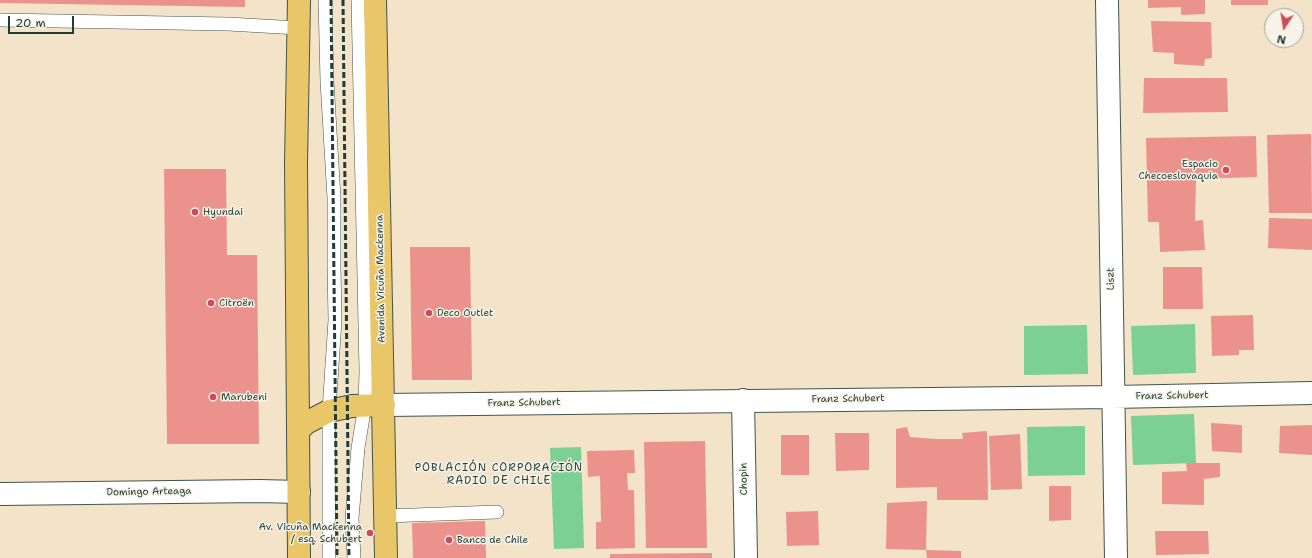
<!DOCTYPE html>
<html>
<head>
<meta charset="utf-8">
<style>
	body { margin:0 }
	#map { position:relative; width:1312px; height:558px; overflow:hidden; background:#f2e3c9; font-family:"Shantell Sans",sans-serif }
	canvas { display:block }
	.north { position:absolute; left:1264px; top:8px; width:40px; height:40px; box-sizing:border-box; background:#f7f3e8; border:1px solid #a1aaa0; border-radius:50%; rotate:192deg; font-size:11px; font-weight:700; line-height:16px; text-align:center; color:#1f3d34 }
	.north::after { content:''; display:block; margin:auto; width:14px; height:18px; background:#d1495b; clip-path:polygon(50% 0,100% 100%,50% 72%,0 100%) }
	.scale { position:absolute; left:8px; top:16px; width:66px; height:18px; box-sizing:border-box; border:2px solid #1f3d34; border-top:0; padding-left:5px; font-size:12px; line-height:14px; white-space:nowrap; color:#1f3d34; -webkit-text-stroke:3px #f7f3e8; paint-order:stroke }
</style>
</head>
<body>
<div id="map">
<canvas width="1312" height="558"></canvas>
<div class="north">N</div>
<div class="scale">20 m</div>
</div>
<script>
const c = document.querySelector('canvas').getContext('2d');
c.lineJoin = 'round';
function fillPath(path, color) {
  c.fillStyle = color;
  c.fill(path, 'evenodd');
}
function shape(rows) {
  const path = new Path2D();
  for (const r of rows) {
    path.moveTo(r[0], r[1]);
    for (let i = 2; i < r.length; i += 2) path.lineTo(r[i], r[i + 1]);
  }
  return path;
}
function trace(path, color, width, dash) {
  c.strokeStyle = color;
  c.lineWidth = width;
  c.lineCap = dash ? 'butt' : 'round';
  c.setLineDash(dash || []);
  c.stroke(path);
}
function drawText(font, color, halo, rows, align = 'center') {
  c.font = font + ' "Shantell Sans",sans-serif';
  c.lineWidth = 3;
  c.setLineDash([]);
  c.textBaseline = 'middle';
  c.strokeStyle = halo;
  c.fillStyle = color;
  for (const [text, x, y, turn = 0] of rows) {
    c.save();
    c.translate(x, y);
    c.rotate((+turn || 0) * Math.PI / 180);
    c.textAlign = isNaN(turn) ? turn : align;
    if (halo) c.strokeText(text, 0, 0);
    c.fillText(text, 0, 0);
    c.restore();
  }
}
fillPath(shape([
	[1195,324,1196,373,1133,375,1131,326],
	[1087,325,1088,374,1024,375,1024,326],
	[1194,414,1196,463,1133,465,1131,416],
	[1085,426,1085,475,1028,476,1027,427],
	[581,447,584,548,554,549,550,448]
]), '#7cd093');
fillPath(shape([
	[0,0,245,0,245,7,0,3],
	[1148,0,1205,0,1205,14,1181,15,1181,7,1148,8],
	[1231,0,1268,0,1268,5,1231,5],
	[1151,21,1211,22,1212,58,1205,59,1204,66,1174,64,1174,53,1153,52],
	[1144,78,1227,78,1228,112,1143,113],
	[1311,134,1312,213,1269,213,1267,135],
	[1256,136,1257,177,1196,179,1195,221,1203,220,1205,250,1160,252,1159,222,1148,222,1146,138],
	[164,169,226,169,227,255,257,255,259,444,167,444],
	[1269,218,1312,219,1312,250,1268,248],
	[410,247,470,247,472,380,412,380],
	[1163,267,1202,267,1203,309,1163,309],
	[1253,315,1254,350,1239,350,1239,355,1212,356,1211,316],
	[1211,423,1242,425,1242,453,1212,451],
	[1312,425,1312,455,1279,453,1280,426],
	[907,427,910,437,936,439,963,439,962,433,987,431,988,500,937,500,937,487,896,488,896,429],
	[835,433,869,433,869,470,836,471],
	[1020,434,1022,489,991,490,989,436],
	[781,435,809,435,809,475,781,475],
	[705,441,707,548,646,548,644,442],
	[634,450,635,473,627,473,628,490,634,490,635,548,596,549,596,522,601,522,600,476,588,477,587,451],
	[1186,463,1220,463,1220,477,1204,479,1204,505,1162,504,1162,472,1187,471],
	[1049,486,1071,486,1071,520,1049,521],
	[927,501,926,550,886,549,887,503],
	[818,511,819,545,787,546,786,512],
	[485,521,486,558,413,558,412,523],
	[1155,531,1208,531,1209,554,1156,555],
	[926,550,961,551,961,558,927,558],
	[712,553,712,558,610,558,610,554]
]), '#ec928d');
const lane = shape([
	[325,0,327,81,334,198,334,266,335,320,329,411,329,558],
	[0,20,228,24,298,28],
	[386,516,497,512],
	[354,558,352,518,358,448,365,405,366,371,358,0]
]);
const street = shape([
	[1107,0,1116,558],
	[743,400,746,558],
	[384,405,1113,397,1312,393],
	[0,494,260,491,299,492]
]);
const primary = shape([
	[299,0,296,164,299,558],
	[375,0,386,558],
	[298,431,306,423,329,411,352,406,384,405]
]);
trace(lane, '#3f564a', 14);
trace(street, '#3f564a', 24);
trace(primary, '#3f564a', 24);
trace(lane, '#fff', 13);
trace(street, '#fff', 22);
trace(primary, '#e9c769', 22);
trace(shape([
	[331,0,337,558],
	[343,0,349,558]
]), '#1f3d34', 3, [6, 3]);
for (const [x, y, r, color] of [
	[1226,170,4,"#d1495b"],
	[195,212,4,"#d1495b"],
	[211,303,4,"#d1495b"],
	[429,313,4,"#d1495b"],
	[213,397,4,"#d1495b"],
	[370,533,4,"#d1495b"],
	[449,540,4,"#d1495b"]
]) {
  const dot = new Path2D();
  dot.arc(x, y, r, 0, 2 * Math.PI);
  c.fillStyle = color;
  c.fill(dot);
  trace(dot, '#f7f3e8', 1.5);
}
drawText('10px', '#1f3d34', '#f7f3e8', [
	["Espacio",1218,164,"right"],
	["Checoeslovaquia",1218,176,"right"],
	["Hyundai",203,212],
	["Citroën",219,303],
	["Deco Outlet",437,313],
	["Marubeni",221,397],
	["Av. Vicuña Mackenna",362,527,"right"],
	["/ esq. Schubert",362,539,"right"],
	["Banco de Chile",457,540]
], 'left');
drawText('10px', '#1f3d34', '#f7f3e8', [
	["Avenida Vicuña Mackenna",381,279,-91],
	["Liszt",1111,279,-91],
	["Franz Schubert",1172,396,-1],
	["Franz Schubert",848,399,-1],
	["Franz Schubert",524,403,-1],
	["Chopin",744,479,-91],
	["Domingo Arteaga",149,492,-1]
]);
c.letterSpacing = '1px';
drawText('11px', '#1f3d34', '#f7f3e8', [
	["POBLACIÓN CORPORACIÓN",499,468],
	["RADIO DE CHILE",499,481]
]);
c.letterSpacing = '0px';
</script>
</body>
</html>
